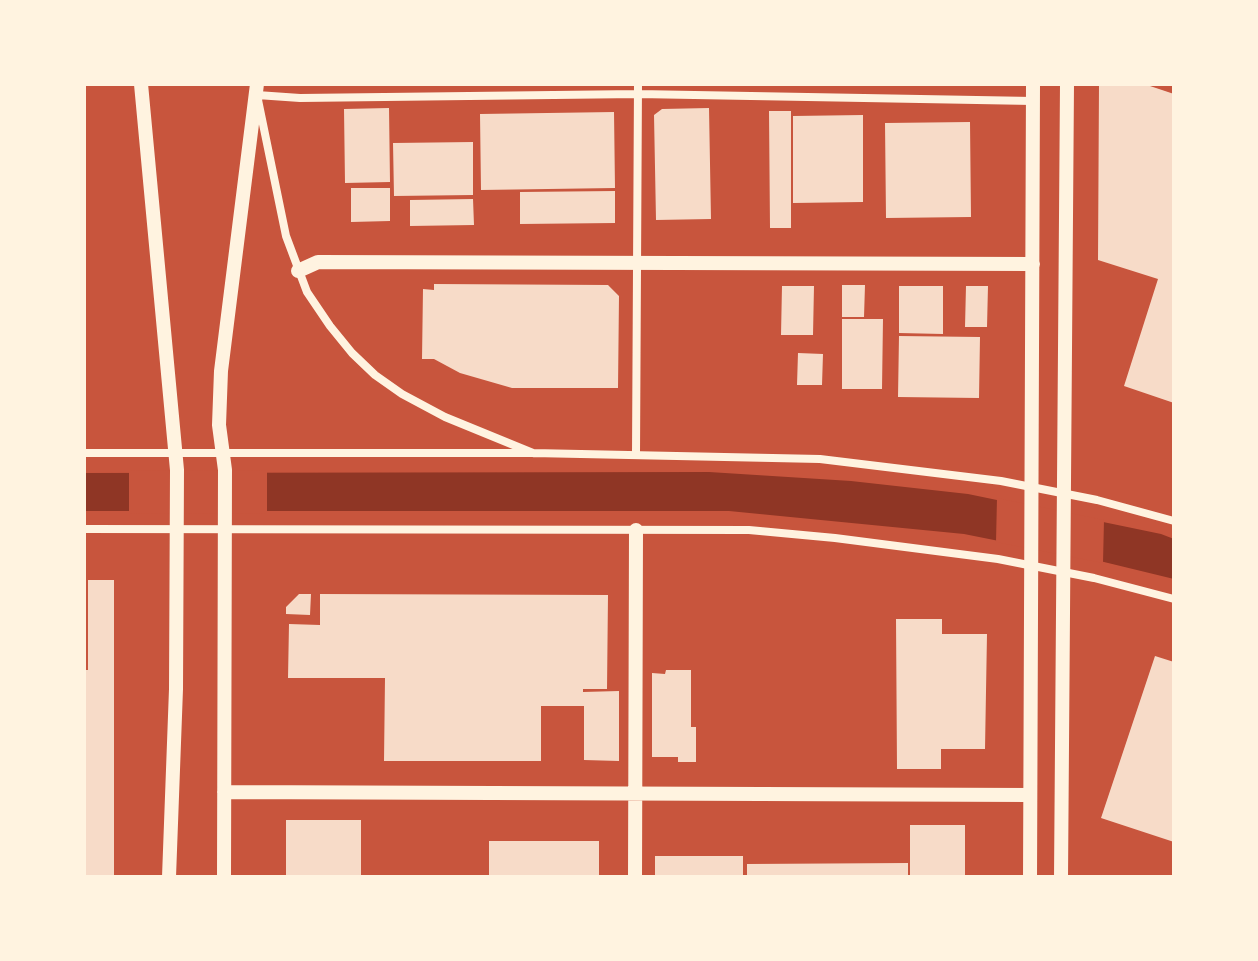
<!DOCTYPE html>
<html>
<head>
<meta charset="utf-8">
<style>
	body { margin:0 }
	#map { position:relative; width:1258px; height:961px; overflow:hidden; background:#c8553d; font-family:Poppins,sans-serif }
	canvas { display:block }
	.frame { position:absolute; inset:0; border:86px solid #fff3e0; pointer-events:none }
</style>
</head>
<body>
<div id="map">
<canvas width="1258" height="961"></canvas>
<div class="frame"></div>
</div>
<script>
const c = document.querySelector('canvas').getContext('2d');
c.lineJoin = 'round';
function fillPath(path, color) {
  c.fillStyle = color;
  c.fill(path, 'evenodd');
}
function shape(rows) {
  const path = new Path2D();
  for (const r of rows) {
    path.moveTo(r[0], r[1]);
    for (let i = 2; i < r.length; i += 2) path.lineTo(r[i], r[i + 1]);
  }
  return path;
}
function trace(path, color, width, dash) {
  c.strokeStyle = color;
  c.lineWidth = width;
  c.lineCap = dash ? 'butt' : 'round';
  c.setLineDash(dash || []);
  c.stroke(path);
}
fillPath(shape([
	[709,472,851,481,968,494,1161,534,1174,539,1174,579,1104,562,964,534,729,511,84,511,84,473]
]), '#8f3625');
fillPath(shape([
	[267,470,267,513,129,514,129,471],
	[997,498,1104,520,1103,563,996,542]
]), '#c8553d');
fillPath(shape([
	[1099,84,1144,84,1174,94,1174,403,1124,386,1158,279,1098,260],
	[389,108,390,182,345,183,344,109],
	[709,108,711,219,656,220,654,115,662,109],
	[769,111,791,111,791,228,770,228],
	[614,112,615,188,481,190,480,114],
	[863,115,863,202,793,203,793,116],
	[970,122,971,217,886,218,885,123],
	[473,142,473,195,394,196,393,143],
	[351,188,390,188,390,221,351,222],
	[615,191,615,223,520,224,520,192],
	[473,199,474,225,410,226,410,200],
	[434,284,608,285,619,296,618,388,512,388,460,373,434,359,422,359,423,289,434,290],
	[842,285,865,285,864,317,842,317],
	[782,286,814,286,813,335,781,335],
	[899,286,943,286,943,334,899,333],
	[966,286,988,286,987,327,965,327],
	[842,319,883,319,882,389,842,389],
	[899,336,980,337,979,398,898,397],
	[798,353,823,354,822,385,797,385],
	[88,580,114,580,114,877,84,877,84,670,88,670],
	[299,594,311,594,310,615,286,614,286,607],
	[320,594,608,595,607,689,583,689,583,692,619,691,619,761,584,760,584,706,541,706,541,761,384,761,385,678,288,678,289,624,320,625],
	[896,619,942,619,942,634,987,634,985,749,941,749,941,769,897,769],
	[1155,656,1174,662,1174,842,1101,818],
	[666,670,691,670,691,727,696,727,696,762,678,762,678,757,652,757,652,673,665,674],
	[286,820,361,820,361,877,286,877],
	[910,825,965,825,965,877,910,877],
	[489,841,599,841,599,877,489,877],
	[655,856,743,856,743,877,655,877],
	[908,863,908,877,747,877,747,864]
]), '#f7dbc8');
trace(shape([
	[84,453,533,453,820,459,1001,481,1097,500,1174,521],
	[533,453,445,417,402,394,375,375,352,353,330,326,307,292,286,236,257,95,300,98,638,94,1033,101],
	[636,454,638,84],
	[84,529,749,530,835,538,998,559,1094,578,1174,599]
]), '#fff3e0', 8);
trace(shape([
	[141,84,177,470,176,689,169,877],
	[298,271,318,262,1033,264],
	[224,792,1030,795],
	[224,877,225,470,219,425,221,371,257,84],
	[635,877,636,530],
	[1030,877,1033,84],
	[1061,877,1067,84]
]), '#fff3e0', 14);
</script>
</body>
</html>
